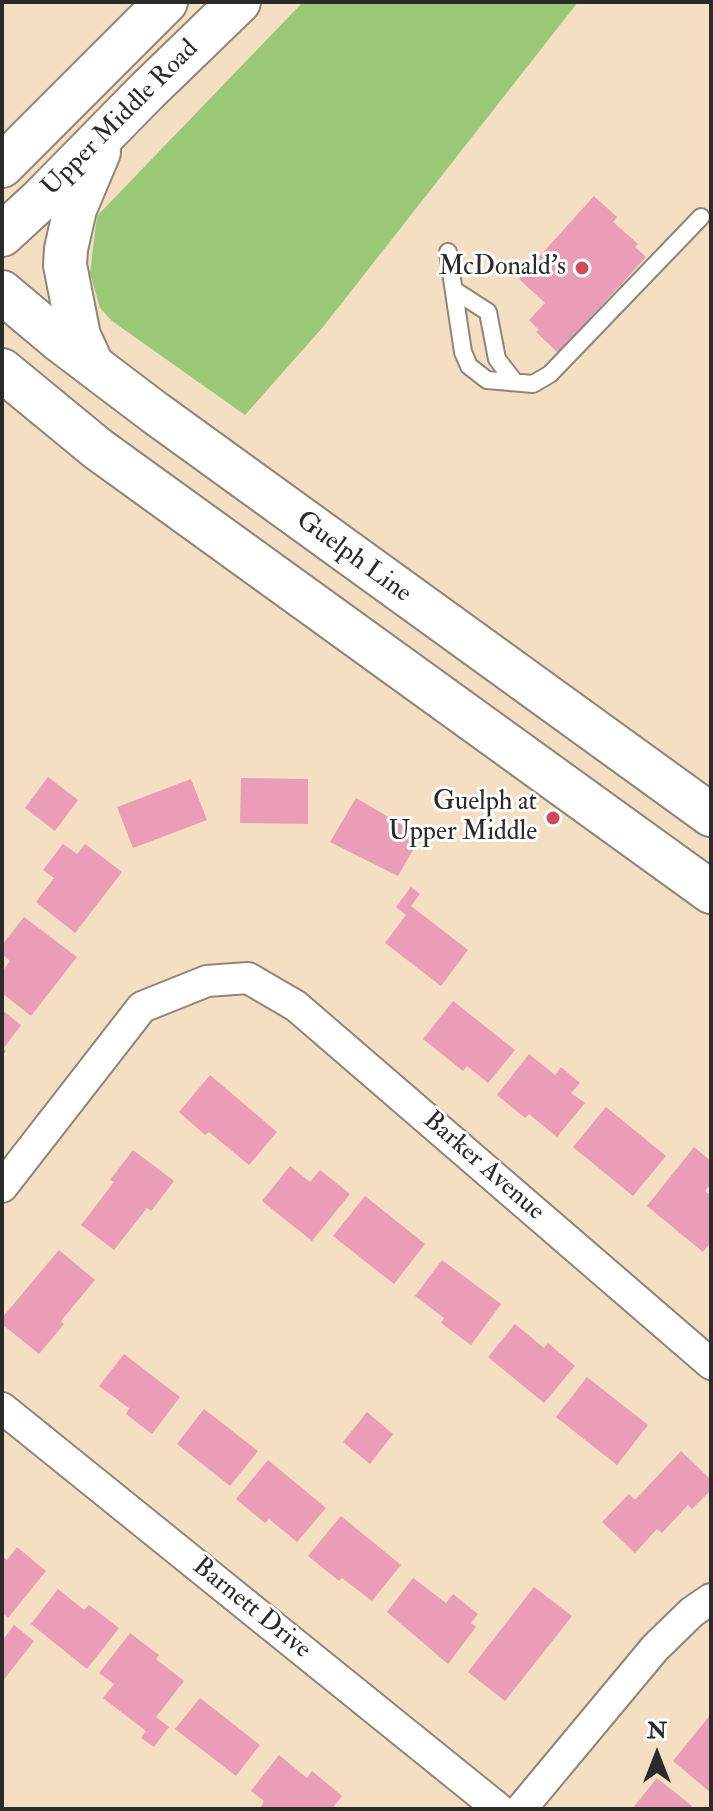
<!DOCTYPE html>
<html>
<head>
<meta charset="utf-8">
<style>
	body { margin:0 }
	#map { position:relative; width:713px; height:1811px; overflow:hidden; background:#f4dfc3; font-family:"IM FELL Double Pica",serif }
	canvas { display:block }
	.frame { position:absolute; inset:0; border:4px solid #2b2b2b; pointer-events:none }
	.north { position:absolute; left:617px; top:1715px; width:80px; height:80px; -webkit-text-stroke:6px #fff; paint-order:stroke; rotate:0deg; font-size:22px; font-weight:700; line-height:32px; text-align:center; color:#2b2b2b }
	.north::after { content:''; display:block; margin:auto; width:28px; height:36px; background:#2b2b2b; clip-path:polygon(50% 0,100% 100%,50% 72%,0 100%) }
</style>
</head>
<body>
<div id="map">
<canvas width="713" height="1811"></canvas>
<div class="frame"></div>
<div class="north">N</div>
</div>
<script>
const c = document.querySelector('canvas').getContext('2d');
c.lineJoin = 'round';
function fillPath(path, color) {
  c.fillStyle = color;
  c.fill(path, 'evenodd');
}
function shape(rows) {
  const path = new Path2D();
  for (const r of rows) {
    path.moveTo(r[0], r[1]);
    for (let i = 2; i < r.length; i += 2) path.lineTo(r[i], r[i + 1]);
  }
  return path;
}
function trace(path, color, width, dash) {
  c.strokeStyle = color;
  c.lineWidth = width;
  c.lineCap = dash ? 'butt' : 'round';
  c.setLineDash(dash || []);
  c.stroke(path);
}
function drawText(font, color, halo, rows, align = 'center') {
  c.font = font + ' "IM FELL Double Pica",serif';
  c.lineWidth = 6;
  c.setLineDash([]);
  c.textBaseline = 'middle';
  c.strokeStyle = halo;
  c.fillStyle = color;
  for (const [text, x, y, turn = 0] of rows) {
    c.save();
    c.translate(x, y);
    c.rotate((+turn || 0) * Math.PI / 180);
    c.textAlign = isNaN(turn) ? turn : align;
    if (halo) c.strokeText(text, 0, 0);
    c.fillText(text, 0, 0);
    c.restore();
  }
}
fillPath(shape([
	[303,2,578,2,323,327,245,415,112,321,100,308,90,273,97,216]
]), '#99c877');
fillPath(shape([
	[594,196,617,217,613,222,638,244,635,247,646,257,558,353,536,332,539,330,529,320,545,303,519,279],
	[48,777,78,800,55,831,25,808],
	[241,778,308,779,308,824,240,823],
	[191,779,207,820,133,848,117,807],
	[356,798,421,836,398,876,330,842],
	[63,844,77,854,85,844,122,872,75,933,36,902,54,878,43,870],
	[411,887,420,894,411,906,468,950,441,986,385,943,406,915,396,907],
	[24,917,77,957,31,1016,2,993,2,972,10,961,2,954,2,945],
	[453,1001,515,1050,488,1083,467,1066,463,1071,423,1039],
	[2,1010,21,1025,3,1049,6,1051,2,1057],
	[529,1054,555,1075,561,1067,580,1083,571,1093,585,1103,557,1137,529,1114,525,1118,497,1095],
	[210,1075,277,1132,249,1165,209,1132,205,1135,179,1112],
	[606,1107,666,1156,633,1196,573,1147],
	[694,1147,711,1161,711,1184,705,1191,709,1194,711,1192,711,1242,703,1252,647,1206],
	[133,1150,174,1181,151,1211,147,1208,114,1250,81,1225,114,1182,110,1180],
	[290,1166,310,1182,320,1170,350,1194,312,1241,262,1201],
	[365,1196,425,1244,394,1284,333,1236],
	[59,1250,95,1280,61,1321,64,1324,39,1354,2,1324,2,1318],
	[442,1260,501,1304,471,1345,441,1323,444,1318,415,1296],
	[515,1324,544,1348,548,1343,575,1366,544,1403,488,1357],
	[124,1354,180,1397,152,1434,126,1414,129,1408,99,1386],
	[587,1377,648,1425,617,1465,556,1417],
	[204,1409,258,1451,230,1486,177,1444],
	[367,1412,393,1434,370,1464,343,1442],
	[681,1451,711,1480,711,1490,692,1509,688,1505,662,1533,657,1529,635,1553,602,1522,629,1494,635,1500],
	[268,1460,326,1508,297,1542,269,1519,265,1523,236,1499],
	[341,1516,401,1565,372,1601,342,1578,339,1581,308,1556],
	[17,1547,46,1571,8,1618,2,1613,2,1556,7,1560],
	[413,1578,446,1603,453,1594,478,1614,471,1623,476,1627,448,1664,387,1612],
	[534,1587,572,1616,505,1701,468,1672],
	[58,1589,84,1610,89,1605,119,1628,87,1669,31,1624],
	[14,1625,34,1641,2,1682,2,1641],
	[130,1633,159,1655,156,1659,184,1681,156,1717,169,1727,154,1747,141,1738,146,1731,103,1698,114,1684,99,1673],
	[200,1698,260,1745,236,1776,175,1729],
	[711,1714,711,1793,673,1761],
	[279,1755,307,1778,312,1771,342,1796,332,1809,260,1809,264,1801,251,1791],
	[657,1778,692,1806,689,1809,632,1809]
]), '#eb9cb7');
const lane = shape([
	[448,252,463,352,469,366,487,380,533,384,550,374,701,217],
	[454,290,488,312,497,359,514,381]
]);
const street = shape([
	[2,1187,142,1007,207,981,248,978,296,1006,711,1364],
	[2,1408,499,1809],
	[521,1809,655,1648,692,1612,711,1599]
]);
const secondary = shape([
	[2,166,166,2],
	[2,235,40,200,147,91,239,2],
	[2,292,59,340,154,412,711,815],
	[92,364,79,336,65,265,66,249,75,209,99,152],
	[2,370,98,449,711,892]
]);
trace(lane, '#908577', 20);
trace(street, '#908577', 34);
trace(secondary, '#908577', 46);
trace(lane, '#fff', 16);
trace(street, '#fff', 30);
trace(secondary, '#fff', 42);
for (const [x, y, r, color] of [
	[582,268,8,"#d1495b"],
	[553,818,8,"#d1495b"]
]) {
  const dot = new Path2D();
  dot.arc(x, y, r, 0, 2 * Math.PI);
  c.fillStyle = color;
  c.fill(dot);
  trace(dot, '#fff', 3);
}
drawText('26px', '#2b2b2b', '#fff', [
	["Upper Middle Road",121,119,-45],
	["Guelph Line",353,558,36],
	["Barker Avenue",483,1167,41],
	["Barnett Drive",251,1609,39]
]);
drawText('26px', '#2b2b2b', '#fff', [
	["McDonald's",566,268],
	["Guelph at",537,803],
	["Upper Middle",537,833]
], 'right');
</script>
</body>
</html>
